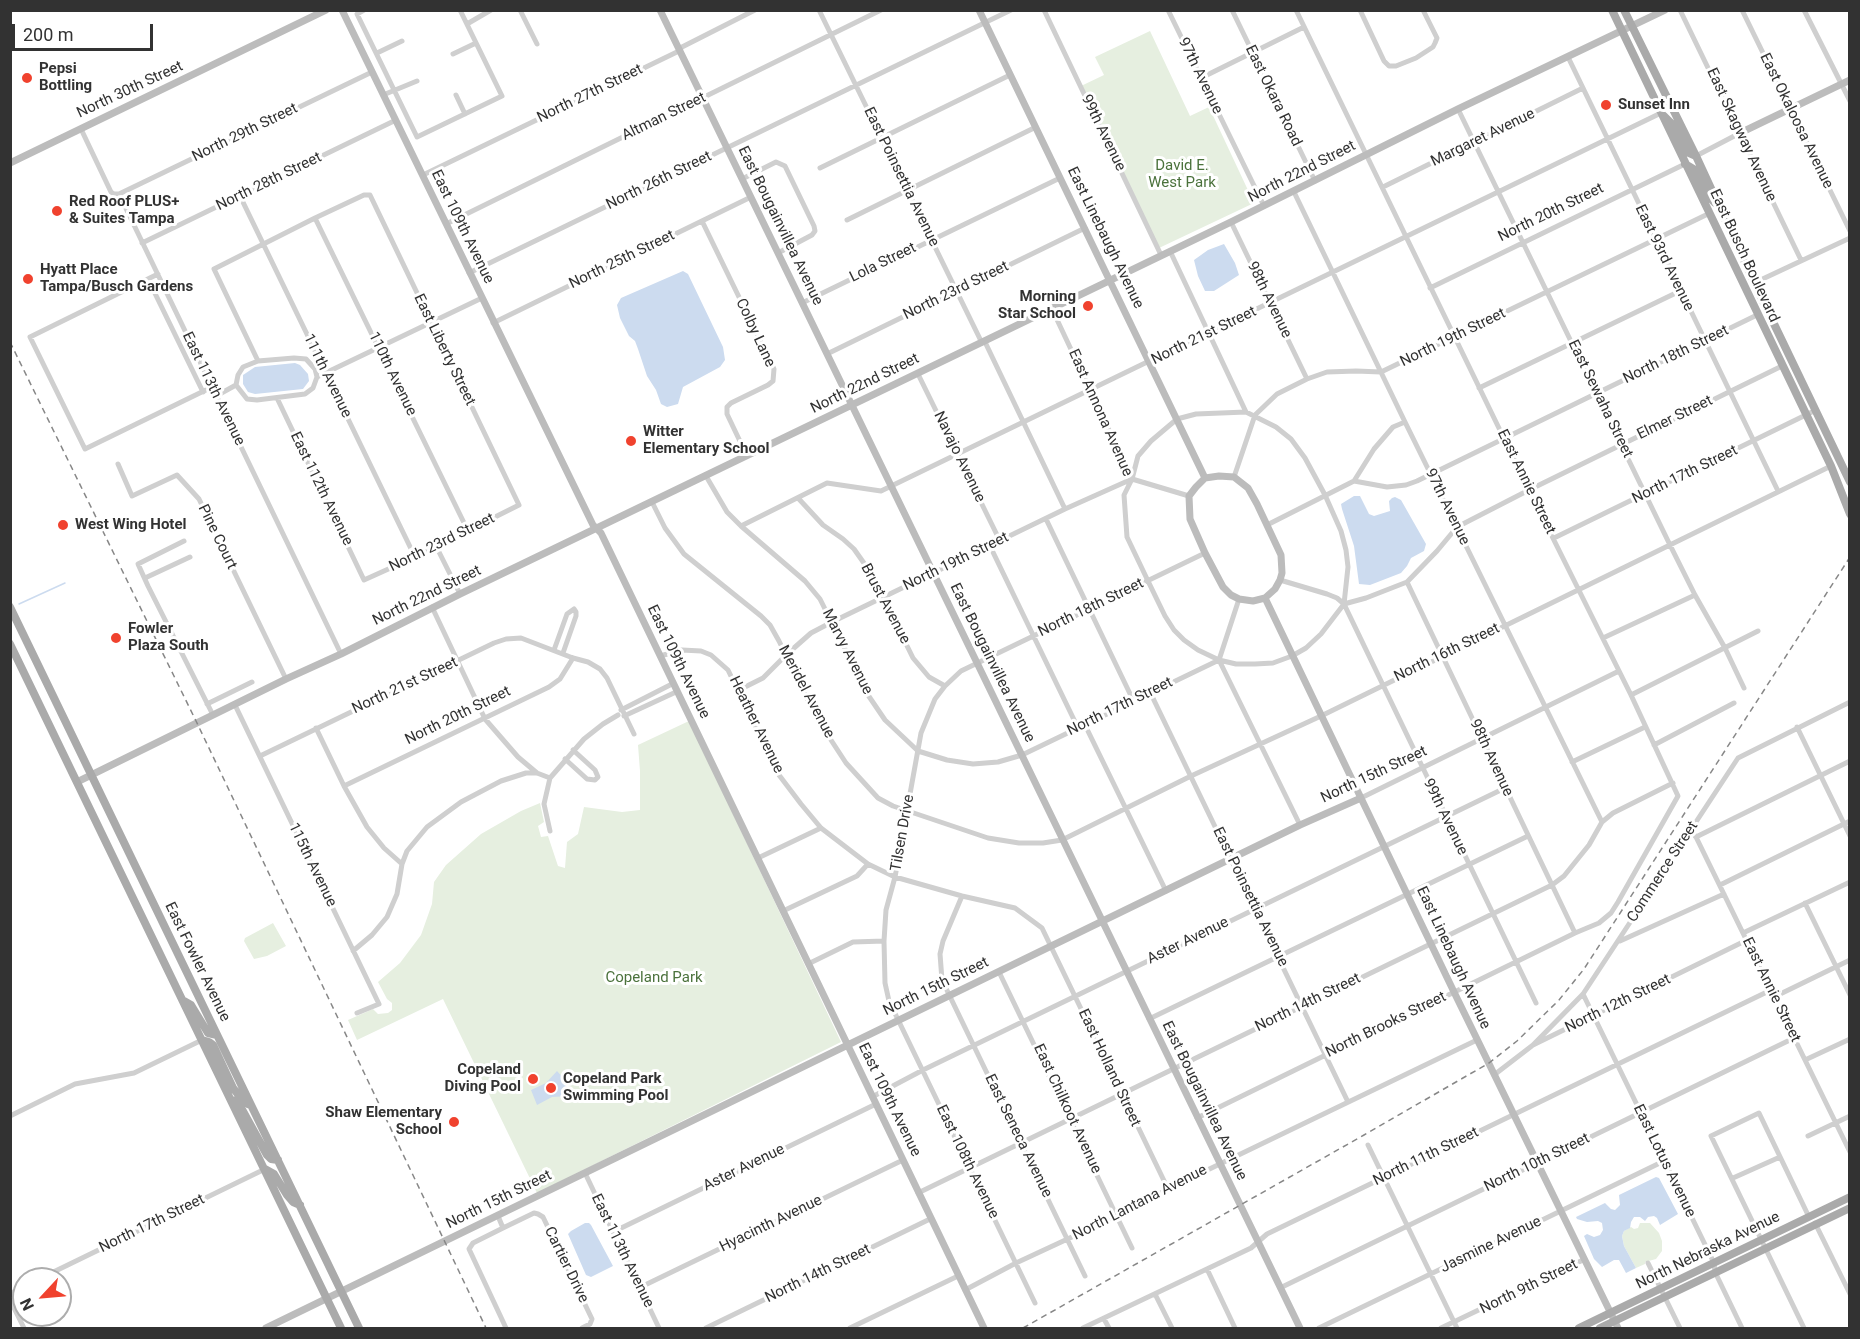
<!DOCTYPE html>
<html>
<head>
<meta charset="utf-8">
<style>
	body { margin:0 }
	#map { position:relative; width:1860px; height:1339px; overflow:hidden; background:#fff; font-family:Roboto,sans-serif }
	canvas { display:block }
	.frame { position:absolute; inset:0; border:12px solid #323232; pointer-events:none }
	.north { position:absolute; left:12px; top:1267px; width:60px; height:60px; box-sizing:border-box; background:#fff; border:2px solid #adadad; border-radius:50%; rotate:244deg; font-size:16px; font-weight:700; line-height:24px; text-align:center; color:#323232 }
	.north::after { content:''; display:block; margin:auto; width:21px; height:27px; background:#f0422e; clip-path:polygon(50% 0,100% 100%,50% 72%,0 100%) }
	.scale { position:absolute; left:12px; top:24px; width:141px; height:27px; box-sizing:border-box; border:3px solid #323232; border-top:0; padding-left:8px; font-size:18px; line-height:21px; white-space:nowrap; color:#323232; -webkit-text-stroke:4px #fff; paint-order:stroke }
</style>
</head>
<body>
<div id="map">
<canvas width="1860" height="1339"></canvas>
<div class="frame"></div>
<div class="north">N</div>
<div class="scale">200 m</div>
</div>
<script>
const c = document.querySelector('canvas').getContext('2d');
c.lineJoin = 'round';
function fillPath(path, color) {
  c.fillStyle = color;
  c.fill(path, 'evenodd');
}
function shape(rows) {
  const path = new Path2D();
  for (const r of rows) {
    path.moveTo(r[0], r[1]);
    for (let i = 2; i < r.length; i += 2) path.lineTo(r[i], r[i + 1]);
  }
  return path;
}
function trace(path, color, width, dash) {
  c.strokeStyle = color;
  c.lineWidth = width;
  c.lineCap = dash ? 'butt' : 'round';
  c.setLineDash(dash || []);
  c.stroke(path);
}
function drawText(font, color, halo, rows, align = 'center') {
  c.font = font + ' Roboto,sans-serif';
  c.lineWidth = 6;
  c.setLineDash([]);
  c.textBaseline = 'middle';
  c.strokeStyle = halo;
  c.fillStyle = color;
  for (const [text, x, y, turn = 0] of rows) {
    c.save();
    c.translate(x, y);
    c.rotate((+turn || 0) * Math.PI / 180);
    c.textAlign = isNaN(turn) ? turn : align;
    if (halo) c.strokeText(text, 0, 0);
    c.fillText(text, 0, 0);
    c.restore();
  }
}
fillPath(shape([
	[1150,31,1190,116,1209,107,1254,203,1159,248,1081,86,1104,75,1095,57],
	[689,721,841,1042,537,1193,443,999,357,1040,348,1020,373,1009,378,1014,388,1013,392,1010,392,1003,387,999,378,982,400,963,421,935,432,904,434,882,446,865,481,834,521,811,540,803,544,822,538,826,541,837,548,836,558,866,565,868,567,842,578,834,584,807,622,812,640,810,640,771,638,745],
	[273,923,286,946,267,956,254,959,244,941,245,938],
	[1640,1223,1650,1223,1659,1233,1662,1241,1662,1251,1656,1259,1645,1262,1645,1264,1636,1268,1624,1246,1622,1236,1624,1231,1631,1227,1634,1229,1638,1228]
]), '#e6efe0');
fillPath(shape([
	[1224,244,1235,263,1239,275,1214,291,1205,291,1198,276,1194,260,1208,250],
	[683,271,688,274,723,347,725,360,720,367,683,387,678,404,667,407,661,404,656,390,647,376,638,349,635,341,629,336,620,318,617,305,621,298],
	[295,363,300,365,308,374,309,381,303,389,255,394,248,392,243,384,243,375,255,367],
	[1354,496,1360,496,1369,514,1374,516,1390,511,1389,501,1392,498,1395,497,1401,500,1426,544,1424,551,1411,558,1407,566,1401,573,1370,585,1359,584,1354,546,1342,509,1341,504],
	[557,1071,565,1080,570,1096,552,1097,537,1105,531,1090,546,1083],
	[1656,1177,1659,1178,1678,1214,1660,1225,1657,1218,1654,1216,1648,1217,1645,1221,1640,1217,1634,1217,1631,1222,1630,1228,1624,1231,1622,1236,1624,1246,1636,1268,1626,1273,1619,1260,1614,1260,1602,1267,1594,1259,1584,1236,1587,1234,1594,1237,1600,1235,1603,1230,1602,1223,1598,1221,1587,1222,1577,1219,1576,1217,1605,1203,1611,1209,1615,1210,1620,1205,1619,1195],
	[585,1223,589,1223,591,1225,613,1266,591,1277,586,1275,568,1234,571,1231]
]), '#ccdbef');
trace(shape([
	[19,604,65,583]
]), '#ccdbef', 1.5);
trace(shape([
	[364,10,357,14,417,137,502,96,460,10],
	[520,10,537,44],
	[819,10,982,343],
	[1044,10,1161,255],
	[1168,10,1264,206],
	[1232,10,1315,181],
	[1360,10,1384,61,1389,66,1396,66,1416,58,1433,47,1435,43,1437,38,1423,10],
	[1680,10,1801,260],
	[1742,10,1850,231],
	[1804,10,1850,101],
	[467,24,491,10],
	[377,53,402,41],
	[453,54,476,43],
	[1568,57,1778,491],
	[1201,78,1304,27],
	[383,95,417,81],
	[456,95,465,114],
	[1458,109,1670,545,1695,595,1725,648,1744,688],
	[81,129,111,192,114,194,119,194,341,654],
	[1696,156,1740,133],
	[820,168,1010,75],
	[423,175,679,51,682,47,755,10],
	[742,179,776,162,785,166,814,226,815,231,812,235,778,253],
	[1383,187,1583,88],
	[1294,192,1405,422,1602,822],
	[119,194,372,72],
	[240,196,415,557],
	[315,218,468,531],
	[847,220,1036,127],
	[702,221,774,369,773,381,768,385,731,403,727,407,727,414,747,456],
	[1231,222,1307,379],
	[446,224,881,10],
	[142,243,396,120],
	[1170,251,1246,412],
	[469,273,1011,10],
	[158,274,30,337,85,449,212,387],
	[148,279,203,392],
	[1754,283,1850,238],
	[1430,288,1685,164],
	[802,303,1060,178],
	[1052,309,1132,479,1124,495,1127,537,1148,581,1165,616,1174,630,1184,640,1198,650,1219,660,1300,825],
	[493,323,751,197],
	[985,342,1065,509],
	[827,354,1085,228],
	[258,361,214,269,315,218,364,195,370,195,519,505,415,557,364,580,277,398],
	[918,374,1000,541],
	[236,385,247,399,257,400,305,394,313,388,317,377,482,298],
	[1479,388,1680,291],
	[216,396,236,385,238,375,243,367,258,361,294,358,306,359,315,369,317,377],
	[118,464,132,496,177,475,199,499,286,679],
	[706,476,727,512,741,526,805,581,820,599,868,695,885,720,918,751,947,760,973,764,998,762,1022,755,1219,660,1236,664,1255,664,1273,663,1292,656,1306,648,1321,634,1344,604],
	[1234,477,1255,415,1277,394,1307,379,1327,372,1356,371,1381,372,1710,213],
	[1132,479,1138,456,1151,441,1177,419,1196,414,1246,412,1276,427,1291,439,1305,458,1325,495,1341,531,1346,550,1348,567,1344,604,1536,1003],
	[1354,481,1374,449,1393,427,1405,422],
	[798,498,823,525,843,539,854,549,866,566,883,597,913,658,929,677,945,686],
	[652,502,665,528,684,554,761,616,770,625,779,641,816,717,846,763,878,798,893,806,988,838,1019,843,1043,843,1062,840,1191,776,1321,716,1831,466],
	[1046,519,1133,700],
	[1267,525,1354,481,1387,487,1406,485,1417,481,1757,315],
	[741,526,827,483,881,491,1661,113],
	[1554,538,1816,410],
	[184,541,138,564,148,586,213,715],
	[436,546,460,594],
	[990,546,1078,728],
	[145,578,190,557],
	[1280,580,1327,594,1337,598,1344,604],
	[1407,582,1575,933],
	[1344,604,1366,598,1407,582,1437,551,1457,527,1529,490,1782,366],
	[432,607,485,719,518,757,537,773],
	[1603,638,1695,595],
	[554,650,567,614,574,609,576,612,576,616,563,653],
	[660,656,682,650,701,651,711,655,728,670,779,775,801,804,821,828,868,864,895,877,962,896,1015,908,1042,928,1168,1189],
	[1219,660,1239,599],
	[739,690,763,678,786,655,811,633,832,622,1065,509,1132,479,1189,496],
	[1150,692,1348,1102],
	[1631,695,1758,631],
	[207,704,252,682],
	[235,705,379,1004,357,1013],
	[621,710,672,684],
	[624,716,676,692],
	[1085,725,1166,891],
	[1797,727,1850,836],
	[316,728,344,786,367,827,384,848,402,864],
	[1654,745,1734,703],
	[260,756,494,643,506,639,521,638,573,658,588,662,600,669,607,678,634,734],
	[565,759,587,779,595,780,598,777,595,770,573,750],
	[1572,762,1645,727],
	[550,778,544,804,550,831],
	[344,786,549,687,560,679,573,658],
	[1361,798,1619,671],
	[1690,830,1696,837,1850,1152],
	[1696,837,1850,761],
	[758,858,821,828],
	[1720,885,1850,821],
	[962,896,943,941,940,954,942,980,1085,1276],
	[1805,903,1850,995],
	[783,911,857,876,868,864],
	[1743,933,1850,882],
	[1620,941,1724,894],
	[353,951,372,935,387,917,397,894,402,864,407,851,427,827,461,802,501,781,526,773,537,773,550,778,584,739,603,724,618,715],
	[808,964,853,942,884,941],
	[999,972,1132,1248],
	[1583,994,1714,1263,1715,1272,1742,1328],
	[1774,997,1850,960],
	[1149,1019,1528,836],
	[1533,1045,1583,994,1738,758,1850,702],
	[1805,1060,1850,1039],
	[1494,1075,1533,1045,1747,940],
	[872,1097,923,1070,1505,788],
	[10,1116,75,1084,134,1073,202,1040],
	[1197,1118,1575,933,1599,923,1611,913,1618,902,1678,796,1631,695,1529,490,1296,10],
	[1808,1136,1850,1116],
	[1368,1145,1457,1328],
	[585,1173,659,1328],
	[1733,1178,1780,1157],
	[918,1193,1552,885,1564,876,1589,845,1602,822,1613,813,1673,783],
	[498,1216,503,1228,473,1243,469,1249,506,1328],
	[1815,1223,1850,1294],
	[503,1228,534,1213,538,1214,543,1217,592,1319,590,1324,582,1328],
	[613,1232,876,1104],
	[1648,1263,1680,1328],
	[1207,1269,1235,1328],
	[39,1279,265,1169],
	[1280,1288,1794,1038],
	[640,1289,647,1284,903,1160],
	[965,1290,1016,1263,1117,1216,1168,1189,1477,1040],
	[10,1294,24,1286],
	[1155,1294,1172,1328],
	[10,1300,24,1328],
	[1035,1303,889,1001,885,983,884,941,886,910,895,877,921,733,935,699,945,686,961,671,1205,553],
	[1104,1319,1109,1328],
	[706,1328,930,1219],
	[850,1328,958,1276],
	[1083,1328,1251,1248,1267,1234,1771,990],
	[1319,1328,1664,1161],
	[1441,1328,1583,1260],
	[1804,1328,1711,1136,1759,1113,1809,1217]
]), '#cfcfcf', 5);
trace(shape([
	[342,10,593,525,601,533,984,1328],
	[660,10,1300,1328],
	[979,10,1205,478],
	[1740,133,1850,80],
	[10,163,326,10],
	[1205,478,1219,476,1234,477,1248,488,1257,504,1281,555,1282,573,1280,580,1275,589,1265,598],
	[1205,478,1196,487,1189,496,1190,519,1205,553,1223,587,1231,595,1239,599,1253,601,1265,598],
	[1265,598,1454,992,1618,1328],
	[77,782,286,679,341,654,460,594,1231,222,1458,109,1665,10],
	[266,1328,1300,825,1361,798]
]), '#bcbcbc', 7);
trace(shape([
	[1612,10,1831,466,1850,514],
	[1624,10,1696,156,1763,301,1850,482],
	[1664,116,1673,125,1687,152,1696,156],
	[1685,164,1695,170,1708,196,1715,203],
	[10,607,359,1328],
	[10,644,341,1328],
	[184,1001,191,1005,208,1033,217,1035],
	[202,1040,209,1042,213,1045,233,1088,241,1098,248,1104],
	[231,1100,236,1101,239,1104,267,1155,271,1159,278,1160],
	[265,1169,274,1174,287,1195,293,1202,300,1205],
	[1579,1328,1850,1197],
	[1600,1328,1850,1208]
]), '#aaa', 8);
trace(shape([
	[10,342,197,723,486,1328],
	[1023,1328,1364,1135,1489,1063,1517,1041,1559,1000,1584,969,1850,557]
]), '#878787', 1.5, [6, 4.5]);
for (const [x, y, r, color] of [
	[27,78,6,"#f0422e"],
	[1606,105,6,"#f0422e"],
	[57,211,6,"#f0422e"],
	[28,279,6,"#f0422e"],
	[1088,306,6,"#f0422e"],
	[631,441,6,"#f0422e"],
	[63,525,6,"#f0422e"],
	[116,638,6,"#f0422e"],
	[533,1079,6,"#f0422e"],
	[551,1088,6,"#f0422e"],
	[454,1122,6,"#f0422e"]
]) {
  const dot = new Path2D();
  dot.arc(x, y, r, 0, 2 * Math.PI);
  c.fillStyle = color;
  c.fill(dot);
  trace(dot, '#fff', 2);
}
drawText('bold 15px', '#323232', '#fff', [
	["Pepsi",39,69],
	["Bottling",39,86],
	["Sunset Inn",1618,105],
	["Red Roof PLUS+",69,202],
	["& Suites Tampa",69,219],
	["Hyatt Place",40,270],
	["Tampa/Busch Gardens",40,287],
	["Morning",1076,297,"right"],
	["Star School",1076,314,"right"],
	["Witter",643,432],
	["Elementary School",643,449],
	["West Wing Hotel",75,525],
	["Fowler",128,629],
	["Plaza South",128,646],
	["Copeland",521,1070,"right"],
	["Diving Pool",521,1087,"right"],
	["Copeland Park",563,1079],
	["Swimming Pool",563,1096],
	["Shaw Elementary",442,1113,"right"],
	["School",442,1130,"right"]
], 'left');
drawText('15px', '#323232', '#fff', [
	["97th Avenue",1200,76,64],
	["North 30th Street",130,90,-25],
	["North 27th Street",590,94,-26],
	["East Okara Road",1273,96,64],
	["Altman Street",664,117,-26],
	["East Okaloosa Avenue",1796,121,64],
	["North 29th Street",245,133,-26],
	["99th Avenue",1103,133,64],
	["East Skagway Avenue",1741,135,65],
	["Margaret Avenue",1483,138,-26],
	["North 22nd Street",1302,172,-27],
	["East Poinsettia Avenue",901,177,64],
	["North 26th Street",659,181,-26],
	["North 28th Street",269,182,-26],
	["North 20th Street",1551,213,-26],
	["East Bougainvillea Avenue",780,226,64],
	["East 109th Avenue",462,227,64],
	["East Linebaugh Avenue",1105,238,64],
	["East Busch Boulevard",1744,256,65],
	["East 93rd Avenue",1664,258,64],
	["North 25th Street",622,260,-26],
	["Lola Street",883,263,-26],
	["North 23rd Street",956,291,-26],
	["98th Avenue",1269,300,64],
	["Colby Lane",755,333,65],
	["North 21st Street",1204,336,-26],
	["North 19th Street",1453,338,-26],
	["East Liberty Street",444,350,64],
	["North 18th Street",1676,355,-26],
	["110th Avenue",392,374,64],
	["111th Avenue",327,376,64],
	["North 22nd Street",865,384,-26],
	["East 113th Avenue",213,389,64],
	["East Sewaha Street",1600,399,64],
	["East Annona Avenue",1100,413,66],
	["Elmer Street",1675,418,-26],
	["Navajo Avenue",959,457,64],
	["North 17th Street",1685,475,-26],
	["East Annie Street",1526,482,64],
	["East 112th Avenue",321,489,64],
	["97th Avenue",1447,507,64],
	["Pine Court",217,537,64],
	["North 23rd Street",442,543,-26],
	["North 19th Street",956,562,-26],
	["North 22nd Street",427,596,-26],
	["Brust Avenue",885,604,62],
	["North 18th Street",1091,608,-26],
	["Marvy Avenue",847,652,63],
	["North 16th Street",1447,653,-26],
	["East 109th Avenue",678,662,64],
	["East Bougainvillea Avenue",992,663,64],
	["North 21st Street",405,686,-25],
	["Meridel Avenue",806,692,62],
	["North 17th Street",1120,707,-26],
	["North 20th Street",458,716,-26],
	["Heather Avenue",756,725,64],
	["98th Avenue",1491,758,65],
	["North 15th Street",1374,775,-25],
	["99th Avenue",1445,817,64],
	["Tilsen Drive",903,833,-80],
	["115th Avenue",312,865,64],
	["Commerce Street",1663,872,-57],
	["East Poinsettia Avenue",1250,897,64],
	["Aster Avenue",1188,941,-26],
	["East Linebaugh Avenue",1453,958,65],
	["East Fowler Avenue",197,962,64],
	["North 15th Street",936,987,-26],
	["East Annie Street",1771,990,64],
	["North 14th Street",1308,1003,-26],
	["North 12th Street",1618,1004,-26],
	["North Brooks Street",1386,1025,-26],
	["East Holland Street",1109,1068,65],
	["East 109th Avenue",889,1100,64],
	["East Bougainvillea Avenue",1204,1101,64],
	["East Chilkoot Avenue",1067,1109,65],
	["East Seneca Avenue",1018,1136,64],
	["North 11th Street",1426,1157,-26],
	["East Lotus Avenue",1664,1161,64],
	["East 108th Avenue",967,1162,64],
	["North 10th Street",1537,1163,-26],
	["Aster Avenue",744,1168,-26],
	["North 15th Street",499,1200,-26],
	["North Lantana Avenue",1140,1203,-27],
	["North 17th Street",152,1224,-26],
	["Hyacinth Avenue",771,1224,-26],
	["Jasmine Avenue",1491,1245,-26],
	["East 113th Avenue",622,1251,64],
	["North Nebraska Avenue",1708,1251,-26],
	["Cartier Drive",566,1265,64],
	["North 14th Street",818,1274,-26],
	["North 9th Street",1529,1287,-26]
]);
drawText('15px', '#4b723c', '#fff', [
	["David E.",1182,166],
	["West Park",1182,183],
	["Copeland Park",654,978]
]);
</script>
</body>
</html>
